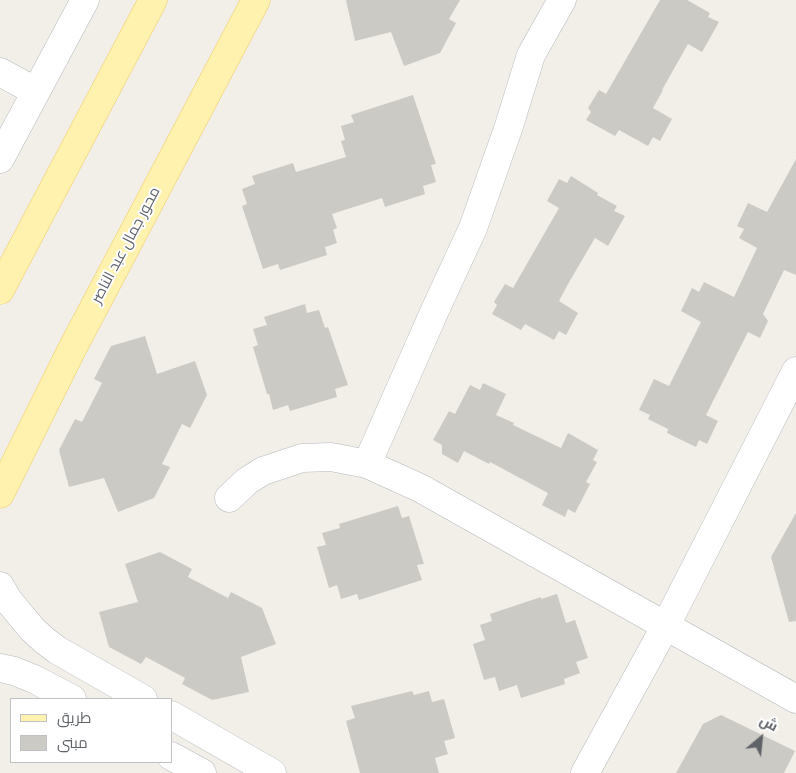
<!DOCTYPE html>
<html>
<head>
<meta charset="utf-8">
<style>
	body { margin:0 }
	#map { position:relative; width:796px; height:773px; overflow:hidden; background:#f1efe8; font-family:Overpass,Cairo,sans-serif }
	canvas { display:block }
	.legend { position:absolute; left:10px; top:698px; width:162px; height:65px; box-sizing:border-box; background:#fff; border:1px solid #bfc1c3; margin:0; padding:6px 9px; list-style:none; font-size:15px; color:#5f6368 }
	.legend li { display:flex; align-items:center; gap:10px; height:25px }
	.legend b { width:25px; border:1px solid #bfc1c3 }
	.north { position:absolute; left:736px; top:713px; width:50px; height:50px; -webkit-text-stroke:4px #fff; paint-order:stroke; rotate:28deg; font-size:14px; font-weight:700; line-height:20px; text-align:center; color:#5f6368 }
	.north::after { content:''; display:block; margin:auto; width:18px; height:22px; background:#5f6368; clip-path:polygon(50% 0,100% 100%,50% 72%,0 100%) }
</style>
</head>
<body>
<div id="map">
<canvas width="796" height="773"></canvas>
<ul class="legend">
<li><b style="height:6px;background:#fff2af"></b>طريق</li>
<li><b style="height:14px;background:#cccac5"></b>مبنى</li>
</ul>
<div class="north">ش</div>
</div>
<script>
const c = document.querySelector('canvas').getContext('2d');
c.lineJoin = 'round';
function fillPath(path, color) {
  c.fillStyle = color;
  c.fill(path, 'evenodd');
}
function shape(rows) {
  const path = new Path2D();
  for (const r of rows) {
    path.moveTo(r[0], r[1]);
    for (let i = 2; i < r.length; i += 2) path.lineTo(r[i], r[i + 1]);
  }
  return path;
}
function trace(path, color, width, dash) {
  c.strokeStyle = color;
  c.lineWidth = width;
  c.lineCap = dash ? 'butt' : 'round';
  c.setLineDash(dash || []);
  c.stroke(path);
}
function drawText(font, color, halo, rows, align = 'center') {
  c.font = font + ' Overpass,Cairo,sans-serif';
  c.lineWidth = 4;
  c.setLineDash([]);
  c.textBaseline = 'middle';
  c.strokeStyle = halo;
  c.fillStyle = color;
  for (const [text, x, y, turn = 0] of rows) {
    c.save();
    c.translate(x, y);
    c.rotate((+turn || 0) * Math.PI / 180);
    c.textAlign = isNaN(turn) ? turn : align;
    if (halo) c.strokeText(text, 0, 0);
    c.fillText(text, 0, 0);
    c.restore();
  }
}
fillPath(shape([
	[346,0,460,0,449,19,456,23,440,53,404,66,391,32,355,41],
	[660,0,687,0,710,13,708,17,719,22,702,52,688,44,662,90,663,90,653,108,672,119,660,141,653,137,648,146,619,130,615,136,586,120,591,112,588,108,599,90,606,94],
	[413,95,436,164,431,165,436,182,423,186,425,194,385,207,382,198,332,214,337,228,333,230,337,243,325,247,327,255,280,270,278,264,263,269,242,206,247,204,242,189,255,184,252,176,293,163,296,172,346,157,341,141,345,140,341,126,354,122,351,115],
	[796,159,796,275,784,270,763,314,768,321,760,338,748,332,706,415,718,421,707,444,699,440,696,447,667,433,668,429,648,419,650,415,639,410,654,379,669,386,701,322,681,311,692,288,699,292,704,282,734,297,757,248,739,238,744,229,737,226,748,203,767,212],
	[571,176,598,193,597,195,617,206,614,211,625,216,608,246,595,238,568,284,559,301,578,313,566,335,559,331,554,340,525,324,521,330,492,314,497,305,494,302,505,284,513,288,559,208,547,201,559,179,567,183],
	[305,304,307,313,319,310,325,328,328,327,348,385,335,389,337,397,290,411,288,405,273,410,269,394,267,394,253,347,258,345,253,329,267,325,264,317],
	[145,336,157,374,195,361,207,395,190,428,182,424,162,464,170,467,154,498,118,512,104,478,69,487,59,450,75,419,82,422,102,383,94,379,111,346],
	[483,383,506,394,496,415,514,423,513,425,561,448,568,433,598,450,593,460,597,462,586,482,590,484,575,513,568,509,565,517,542,505,548,493,490,462,489,464,464,451,458,463,442,454,442,445,433,440,449,411,455,414,470,385,480,390],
	[398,506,402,518,409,516,424,564,417,565,422,580,359,600,357,594,341,599,337,585,329,588,317,547,326,545,322,533,340,528,339,524],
	[796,513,796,621,789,622,771,557],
	[160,552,192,569,188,577,228,598,231,592,262,608,276,644,241,657,249,692,212,700,182,684,185,678,146,657,141,664,109,647,99,612,138,602,125,564],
	[557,594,566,623,575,620,588,658,576,662,580,673,564,679,565,684,521,698,517,685,499,691,495,677,484,680,473,644,485,640,480,625,492,621,490,614,541,597,541,599],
	[412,691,414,695,429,691,432,702,444,699,455,738,444,741,448,754,435,758,439,773,360,773,346,721,355,718,351,706],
	[721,715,795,751,784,773,676,773,703,724]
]), '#cccac5');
const minor = shape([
	[0,72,35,91],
	[0,159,85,0],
	[367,464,436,308,473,228,508,129,531,55,562,0],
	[229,498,247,481,263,471,302,458,331,457,367,464,420,488,796,699],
	[0,586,8,600,32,629,44,640,57,650,143,699],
	[0,668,14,671,34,679,72,699],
	[171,715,272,773],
	[171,756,202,773],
	[585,773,665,627,796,371]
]);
const major = shape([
	[0,290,153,0],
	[0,494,71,351,256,0]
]);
trace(minor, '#b5b8bc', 29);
trace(major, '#f2c960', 29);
trace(minor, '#fff', 28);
trace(major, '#fff2af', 28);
drawText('15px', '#5f6368', '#fff', [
	["محور جمال عبد الناصر",127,246,-62]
]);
</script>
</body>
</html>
